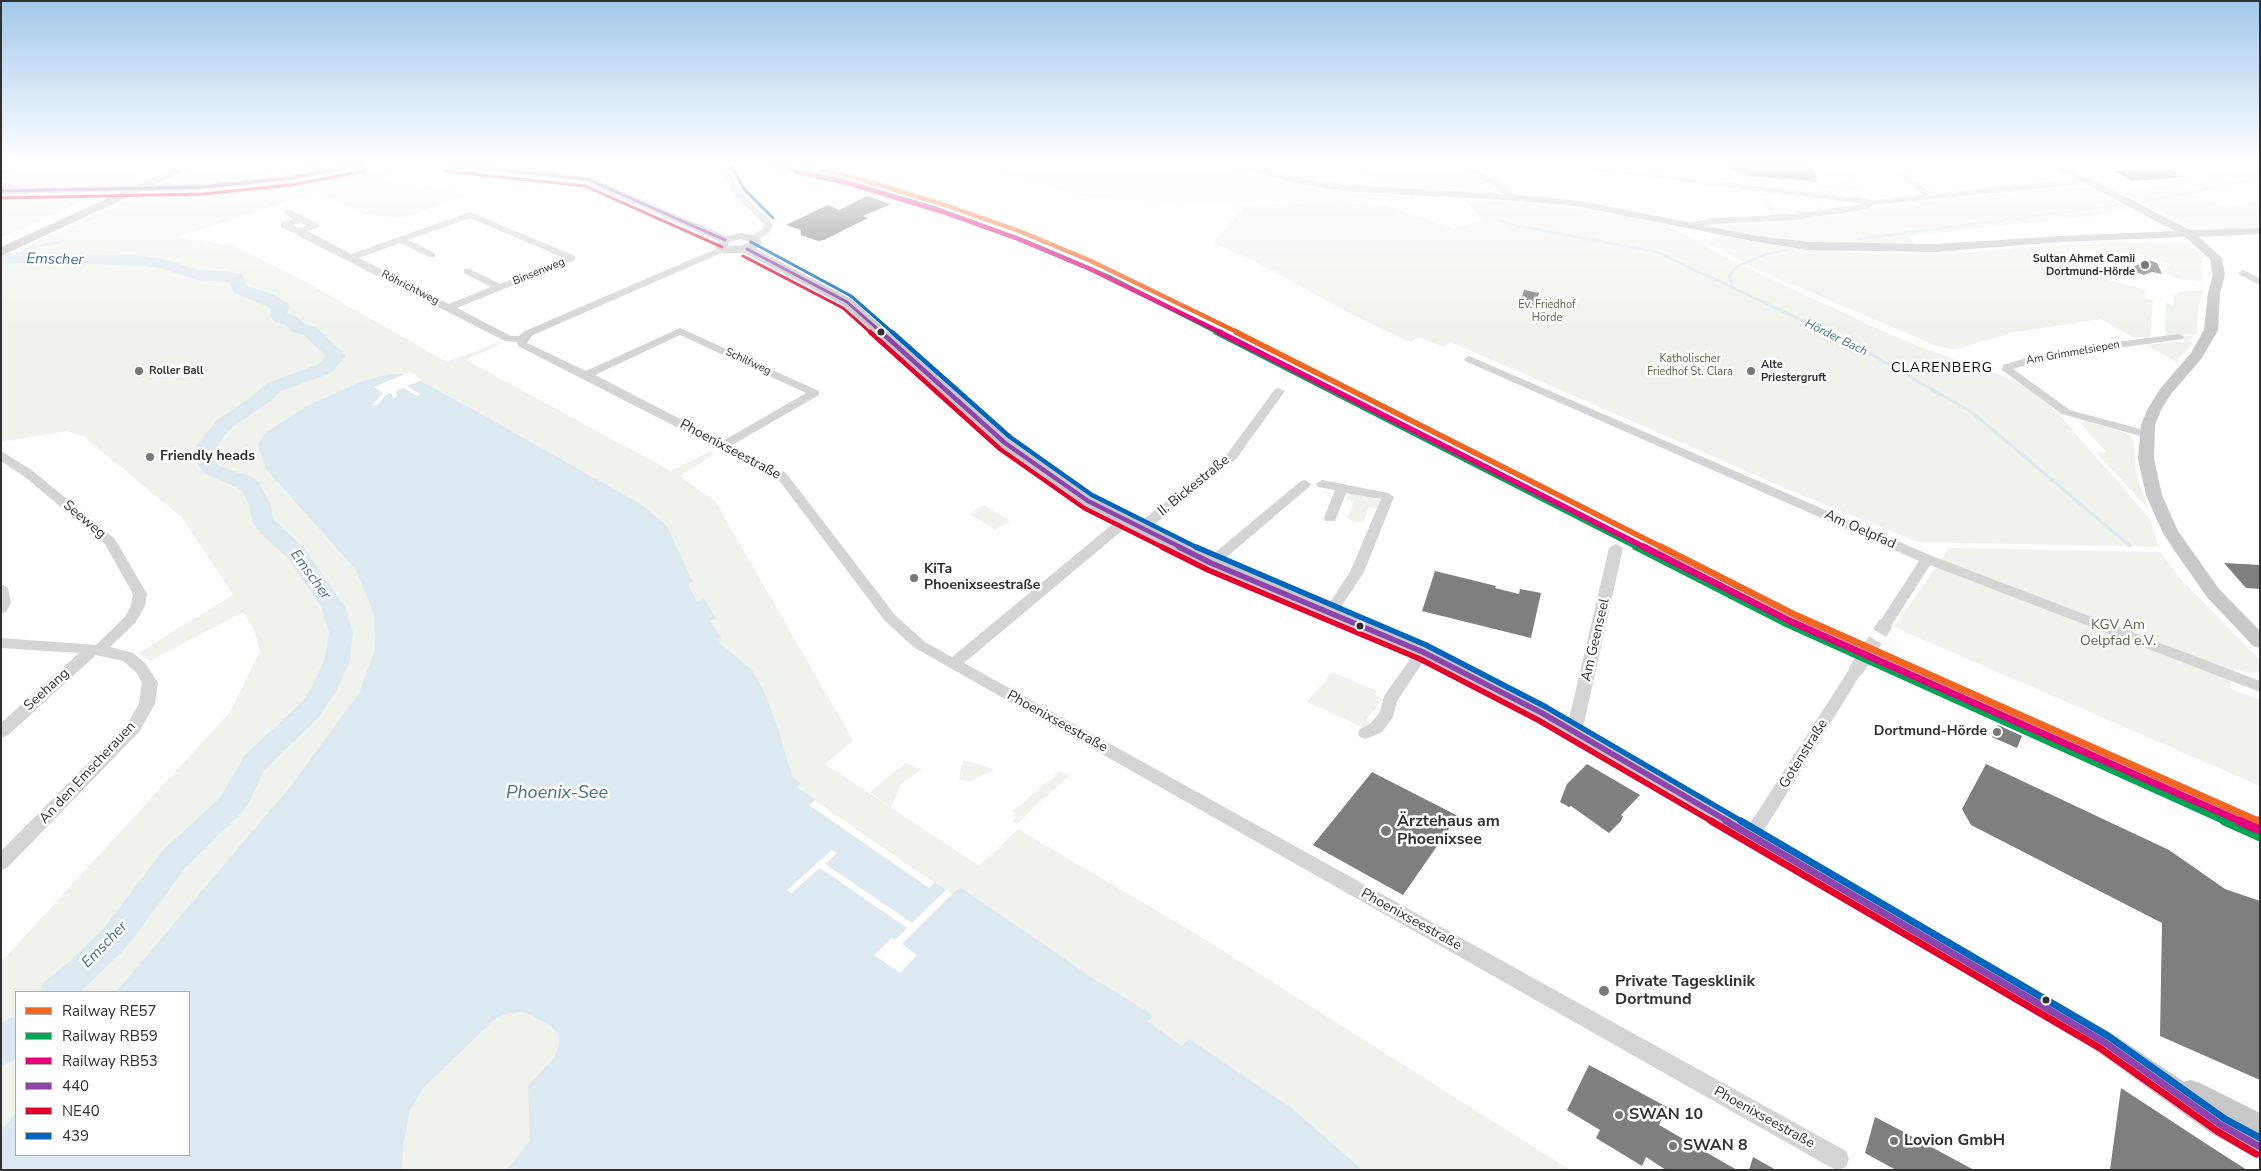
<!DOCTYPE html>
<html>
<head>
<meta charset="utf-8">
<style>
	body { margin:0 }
	#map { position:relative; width:2261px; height:1171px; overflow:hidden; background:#fff; font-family:"Nunito Sans",sans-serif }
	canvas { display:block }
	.frame { position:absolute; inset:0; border:2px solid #303030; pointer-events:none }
	.legend { position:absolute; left:15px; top:991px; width:175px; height:165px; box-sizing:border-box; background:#fff; border:1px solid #acacac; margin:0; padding:6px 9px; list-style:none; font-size:15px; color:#303030 }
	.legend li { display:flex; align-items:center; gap:10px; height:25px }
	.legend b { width:25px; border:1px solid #acacac }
</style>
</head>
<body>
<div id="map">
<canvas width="2261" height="1171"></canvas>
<div class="frame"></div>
<ul class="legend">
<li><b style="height:6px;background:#f26522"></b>Railway RE57</li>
<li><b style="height:6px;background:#00a651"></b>Railway RB59</li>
<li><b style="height:6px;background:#e5007d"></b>Railway RB53</li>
<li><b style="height:6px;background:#8e44ad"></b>440</li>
<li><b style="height:6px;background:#e4002b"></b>NE40</li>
<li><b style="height:6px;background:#0065bd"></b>439</li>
</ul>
</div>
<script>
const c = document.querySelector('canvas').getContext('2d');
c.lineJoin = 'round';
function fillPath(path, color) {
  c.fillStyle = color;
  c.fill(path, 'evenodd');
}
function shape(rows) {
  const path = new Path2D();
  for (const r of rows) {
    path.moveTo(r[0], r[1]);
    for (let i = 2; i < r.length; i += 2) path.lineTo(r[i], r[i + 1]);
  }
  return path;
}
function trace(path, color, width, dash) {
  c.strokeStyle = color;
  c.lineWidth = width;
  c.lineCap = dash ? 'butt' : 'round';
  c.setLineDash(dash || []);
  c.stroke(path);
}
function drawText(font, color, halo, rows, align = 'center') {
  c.font = font + ' "Nunito Sans",sans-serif';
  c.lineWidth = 5;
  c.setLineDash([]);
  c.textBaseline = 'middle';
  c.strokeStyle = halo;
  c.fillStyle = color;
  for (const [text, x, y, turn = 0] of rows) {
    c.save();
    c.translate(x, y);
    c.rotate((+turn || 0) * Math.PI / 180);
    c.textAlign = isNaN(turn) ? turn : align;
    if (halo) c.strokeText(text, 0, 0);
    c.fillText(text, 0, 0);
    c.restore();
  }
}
fillPath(shape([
	[23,164,153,164,143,173,116,186,44,186,1,182,1,175],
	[198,164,345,164,260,177,156,185],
	[958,164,1217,164,1309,186,1356,193,1414,196,1415,200,1198,203,1120,200,1077,195],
	[1242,164,1271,164,1269,167,1286,172,1366,184,1372,178,1348,170,1345,164,1452,164,1497,192,1493,194,1348,186,1310,180],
	[2213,164,2250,166,2260,164,2260,183,2227,186,2193,194,2222,206,2260,202,2260,228,2223,230,2204,228,2165,215,2116,191,2198,181,2207,176,2191,168,2196,165],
	[402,165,384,180,464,191,463,196,404,218,366,215,316,192,175,238,232,245,297,277,447,362,499,342,503,343,466,360,671,471,710,451,714,454,680,476,715,501,853,740,825,764,979,866,1018,829,1198,935,1570,1170,1,1170,1,962,230,712,260,651,254,630,243,612,150,661,138,653,233,595,181,517,83,436,67,431,1,442,1,258,140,195,226,190,357,170,363,173,365,172,361,169,376,166],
	[16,992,189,992,189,1155,16,1155],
	[1834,167,1857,167,1867,177,1862,180,1829,176,1821,173,1819,169,1828,170],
	[1843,179,1865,182,1860,191,1820,187,1820,184,1835,186,1834,181],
	[2080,185,2134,211,1908,236,1916,246,1796,242,1730,231,1714,225,1749,225,1848,214,1888,206],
	[1769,191,1770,196,1764,196,1765,199,1773,200,1766,201,1767,205,1773,206,1768,206,1774,208,1771,209,1774,211,1778,209,1778,211,1788,212,1789,209,1793,212,1806,210,1803,207,1805,207,1809,210,1819,209,1815,206,1817,206,1823,209,1835,207,1833,205,1841,208,1770,216,1760,192],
	[74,195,97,195,1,238,1,196],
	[1463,199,1551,204,1662,222,1731,260,1876,328,1920,347,1991,371,2012,380,2033,392,2055,410,2149,518,2159,547,1918,542,1787,489,1451,342,1442,347,1419,337,1410,342,1357,317,1254,261,1213,243,1246,206,1323,201,1386,205,1453,229,1482,220],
	[1722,236,1777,246,1868,254,1972,252,2092,242,2178,243,2190,244,2202,256,2203,281,2177,279,2162,270,2172,265,2135,252,2106,264,2122,270,2116,273,2099,263,2095,255,2097,251,2071,247,2070,252,2073,260,2087,270,2109,280,2146,290,2145,298,2153,300,2150,337,2134,338,2101,319,2011,333,1954,350,1937,346,1817,295,1755,268,1706,241],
	[2204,290,2198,310,2197,334,2165,336,2166,303,2174,305,2174,296,2182,291],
	[2180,336,2197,336,2192,337,2189,341,2193,343,2177,362,2146,345,2186,341],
	[2085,421,2126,433,2134,440,2136,474,2149,510,2096,452,2106,452,2081,424],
	[1351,493,1376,498,1380,501,1380,509,1369,507,1363,523,1347,519,1354,501,1345,499],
	[984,505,1010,521,995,530,969,514],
	[1949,548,2161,552,2175,573,2260,660,2260,672,2250,673,2234,668,2230,688,2260,700,2260,786,1894,627],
	[1332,672,1377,691,1375,695,1383,699,1366,720,1370,723,1366,729,1307,702],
	[963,760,992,768,993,771,968,782,959,780],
	[905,763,922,769,901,784,891,807,870,792],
	[1059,772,1070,774,1017,824,1012,821,1016,817,1013,811]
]), '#f0f3ec');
fillPath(shape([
	[390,374,407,374,474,410,642,505,667,526,693,582,688,585,697,601,704,599,716,618,710,621,721,638,719,643,752,670,764,691,778,728,792,776,800,783,797,787,946,890,952,894,960,887,1094,979,1153,1015,1148,1022,1182,1046,1189,1039,1293,1109,1362,1170,505,1170,514,1162,530,1140,528,1086,555,1057,559,1043,558,1033,549,1025,531,1015,520,1012,506,1014,495,1019,424,1087,410,1110,403,1145,402,1170,1,1170,1,1131,16,1113,16,1155,189,1155,189,992,116,992,290,787,359,693,375,650,374,614,356,570,266,469,258,445,265,433,305,407,362,381]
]), '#dde9f0');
fillPath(shape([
	[410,372,422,380,407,386,420,394,417,396,403,388,396,391,397,397,393,398,391,393,386,395,377,405,372,405,383,393,374,387],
	[815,800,935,883,929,888,809,805],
	[832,850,837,853,825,864,912,923,946,890,952,894,902,944,917,955,900,973,874,955,892,938,895,940,907,928,820,868,791,893,787,890]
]), '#fff');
trace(shape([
	[1498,220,1513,225,1657,252,1829,333],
	[1858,239,2143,202,2260,178],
	[18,258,21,253,32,247,64,241],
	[1733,287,1729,275,1738,266,1766,254,1787,250]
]), '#dde9f0', 2.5);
trace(shape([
	[1826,332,1860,348,1973,413,2130,546]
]), '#dde9f0', 3);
fillPath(shape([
	[36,252,144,256,167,260,199,270,227,271,242,275,247,286,272,294,286,302,289,306,287,314,298,317,304,324,316,327,346,356,331,373,281,391,268,403,231,428,216,447,214,459,219,466,252,477,259,483,271,505,274,520,304,548,332,588,345,607,353,632,350,661,336,691,318,718,264,770,249,802,240,814,186,867,125,949,80,992,39,992,44,982,68,963,103,929,164,849,220,798,244,756,300,704,312,687,324,661,329,632,321,607,315,598,288,558,261,534,252,521,249,505,242,491,236,487,205,474,194,459,196,446,217,420,254,395,267,383,317,365,326,356,304,335,292,332,286,325,275,322,269,315,271,308,234,293,229,282,198,280,159,268,144,266,36,262,1,264,1,254,36,252],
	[16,1015,16,1057,13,1061,1,1066,1,1023,16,1015]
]), '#dde9f0');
fillPath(shape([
	[1721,164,1803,164,1815,169,1817,182,1746,176],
	[2165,167,2186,177,2133,181,2113,171],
	[867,196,891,204,863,216,868,218,824,240,818,241,801,235,801,230,786,225,828,205,839,210],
	[2149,260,2157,263,2162,274,2152,272,2144,275,2128,269],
	[1524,290,1539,293,1534,306,1520,304],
	[2224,563,2260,565,2260,589,2246,588],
	[1435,571,1496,586,1495,588,1519,594,1520,589,1541,593,1531,638,1422,611],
	[1998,725,2022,736,2017,748,1992,737],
	[1587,764,1640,795,1621,815,1623,816,1621,821,1609,833,1571,806,1569,807,1560,802,1567,784],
	[1986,764,2169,850,2225,889,2260,901,2260,1080,2160,1036,2162,923,1971,825,1962,809],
	[1372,772,1458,816,1403,895,1313,845],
	[1589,1065,1667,1107,1659,1125,1737,1170,1666,1170,1646,1157,1642,1166,1596,1138,1600,1130,1567,1110],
	[2121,1088,2205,1143,2247,1170,2110,1170],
	[1875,1117,1898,1129,1974,1170,1896,1170,1865,1153],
	[1753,1157,1776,1170,1749,1170]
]), '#7f7f7f');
trace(shape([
	[1855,672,1886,623]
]), '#d6d6d6', 15, [15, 8]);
fillPath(shape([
	[717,164,725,164,742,194,771,221,773,227,769,233,757,240,751,240,751,236,763,229,764,224,736,197,717,164],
	[1455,164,1465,164,1506,186,1516,197,1509,199,1500,190,1455,164],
	[1550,164,1574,164,1875,200,1924,195,1883,164,1892,164,1933,194,2085,178,2089,181,2085,184,1873,205,1869,209,1795,220,1712,224,1692,228,1688,225,1689,223,1712,218,1795,214,1864,204,1554,166,1550,164],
	[285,210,291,210,318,224,318,228,307,231,351,254,470,212,575,256,575,260,457,308,511,336,519,336,525,331,720,247,726,247,726,251,533,335,527,343,586,371,680,328,819,391,819,395,732,445,786,473,895,615,925,642,952,657,1120,518,1130,518,1131,521,1130,524,964,663,1846,1151,1849,1159,1846,1167,1838,1170,1830,1167,915,648,885,621,778,479,518,346,517,342,505,341,281,227,281,223,294,219,285,214,285,210],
	[470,218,564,258,500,284,470,269,464,269,464,273,491,287,449,304,359,258,400,243,429,257,435,257,435,253,408,240,470,218],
	[301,222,307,226,299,228,292,225,301,222],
	[680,335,806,393,723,441,595,375,680,335],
	[2243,270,2260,278,2260,285,2240,275,2238,273,2243,270],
	[2179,334,2184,337,2183,339,2109,349,2032,363,2013,369,2070,410,2151,432,2153,434,2147,438,2062,414,2002,370,2003,365,2030,357,2109,343,2179,334],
	[1469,356,1932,556,2260,681,2260,692,1930,565,1891,626,1881,626,1879,623,1919,561,1465,361,1464,359,1469,356],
	[1279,388,1285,391,1236,459,1145,532,1135,532,1134,529,1135,526,1228,453,1275,389,1279,388],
	[1,451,33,471,115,539,147,594,145,606,135,623,110,647,133,653,146,664,158,683,155,704,139,732,7,868,1,870,1,851,127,724,139,704,142,683,136,672,123,661,96,655,7,736,1,738,1,723,79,653,1,648,1,638,96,645,125,617,131,606,133,594,105,544,25,477,1,461,1,451],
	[1305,480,1311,484,1309,487,1216,566,1206,566,1204,563,1206,560,1301,481,1305,480],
	[1322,480,1388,493,1394,497,1364,572,1335,616,1330,618,1323,613,1350,572,1381,499,1346,493,1335,521,1325,521,1324,518,1335,490,1318,487,1316,484,1322,480],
	[1616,544,1623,548,1582,732,1580,736,1574,738,1568,736,1566,732,1609,548,1616,544],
	[1,584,8,588,11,603,6,612,1,614,1,584],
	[1423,647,1430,652,1397,701,1393,717,1382,732,1366,739,1360,737,1358,733,1360,729,1370,724,1380,712,1384,696,1418,648,1423,647],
	[1855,667,1860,668,1862,672,1758,840,1752,842,1746,840,1743,835,1746,830,1850,668,1855,667]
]), '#d4d4d4');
fillPath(shape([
	[348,164,369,164,364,167,290,181,202,190,1,194,1,188,202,184,290,175,348,164],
	[440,164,474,164,587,176,726,236,741,233,758,236,762,243,756,249,851,299,1010,440,1094,498,1217,559,1430,647,1549,708,2113,1034,2184,1082,2191,1080,2200,1083,2260,1113,2260,1160,2212,1134,2095,1050,1535,718,1416,657,1205,567,1082,504,1000,446,843,305,745,253,723,253,715,247,718,241,585,182,445,167,440,164],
	[741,239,750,242,741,246,728,246,729,242,741,239],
	[1227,164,1245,164,1306,179,1343,185,1521,195,1581,201,1757,236,1809,242,1935,244,2061,236,2175,231,2048,164,2061,164,2190,230,2260,228,2260,234,2199,237,2222,258,2225,275,2220,293,2218,330,2202,358,2171,394,2161,410,2155,425,2154,459,2162,495,2178,531,2219,589,2260,631,2260,648,2253,646,2207,597,2174,550,2162,531,2146,495,2138,459,2141,425,2147,410,2160,389,2191,353,2204,330,2208,293,2213,275,2210,259,2185,237,2061,242,1935,252,1809,250,1757,242,1581,207,1521,201,1343,191,1306,185,1228,166,1227,164]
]), '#c8c8c8');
fillPath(shape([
	[9,164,24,164,1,177,1,168,9,164],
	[183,164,199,164,1,256,1,247,183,164],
	[1,182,30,188,32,191,26,195,1,190,1,182]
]), '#c2c2c2');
trace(shape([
	[445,164,587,179,725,240],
	[1,191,202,187,290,178,364,164],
	[747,249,847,302,882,333]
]), '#8e44ad', 3);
trace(shape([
	[881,332,1005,443,1088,501,1182,548]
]), '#8e44ad', 4.5);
trace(shape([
	[1179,547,1211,563,1423,652,1542,713,1729,822]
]), '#8e44ad', 5.5);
trace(shape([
	[1726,821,2104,1042,2221,1125,2260,1147]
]), '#8e44ad', 7);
trace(shape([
	[444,171,585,186,722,247],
	[1,198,203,194,291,185,365,171],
	[743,256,843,308,871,333]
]), '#e4002b', 3);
trace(shape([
	[870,332,1000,449,1084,508,1164,548]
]), '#e4002b', 4.5);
trace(shape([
	[1162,547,1208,570,1420,659,1538,720,1713,822]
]), '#e4002b', 5.5);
trace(shape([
	[1711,821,2100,1048,2217,1131,2256,1154]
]), '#e4002b', 7);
trace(shape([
	[730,164,745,190,773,218],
	[751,242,851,296,893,333]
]), '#0065bd', 3);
trace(shape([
	[892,332,1010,437,1092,495,1198,548]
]), '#0065bd', 4.5);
trace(shape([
	[1196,547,1426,645,1546,707,1743,822]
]), '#0065bd', 5.5);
trace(shape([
	[1741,821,2108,1036,2225,1119,2260,1138]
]), '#0065bd', 7);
trace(shape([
	[797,164,856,178,945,205,1019,231,1091,261,1239,333]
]), '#f26522', 4.5);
trace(shape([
	[1236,332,1663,548]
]), '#f26522', 5.5);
trace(shape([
	[1661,547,1795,615,2260,822]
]), '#f26522', 7);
trace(shape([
	[2258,821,2260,822]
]), '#f26522', 9);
trace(shape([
	[771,164,849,183,937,209,1027,242,1109,277,1219,333]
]), '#00a651', 4.5);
trace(shape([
	[1216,332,1639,548]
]), '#00a651', 5.5);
trace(shape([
	[1636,547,1783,622,2227,822]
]), '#00a651', 7);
trace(shape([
	[2224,821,2260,837]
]), '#00a651', 9);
trace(shape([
	[795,171,854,185,943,212,1016,238,1088,268,1222,333]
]), '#e5007d', 4.5);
trace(shape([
	[1219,332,1646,548]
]), '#e5007d', 5.5);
trace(shape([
	[1644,547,1792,622,2242,822]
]), '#e5007d', 7);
trace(shape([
	[2239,821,2257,829]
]), '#e5007d', 9);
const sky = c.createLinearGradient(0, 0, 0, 328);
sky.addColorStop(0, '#a3c9eb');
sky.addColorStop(0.5, '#fff');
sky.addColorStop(1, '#ffffff00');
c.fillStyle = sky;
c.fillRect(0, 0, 2261, 328);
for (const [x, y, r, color] of [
	[2145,265,5,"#787878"],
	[881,332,4.5,"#303030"],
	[139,371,5,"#787878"],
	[1751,371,5,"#787878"],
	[150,457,5,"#787878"],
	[914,578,5,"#787878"],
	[1360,626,4.5,"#303030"],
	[1997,732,5,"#787878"],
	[1386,831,6,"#787878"],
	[1604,991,6,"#787878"],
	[2046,1000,4.5,"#303030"],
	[1619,1115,5,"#787878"],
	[1894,1141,5,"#787878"],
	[1673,1146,5,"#787878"]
]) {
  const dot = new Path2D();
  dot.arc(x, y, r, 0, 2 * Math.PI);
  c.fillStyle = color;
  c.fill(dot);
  trace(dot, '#fff', 2);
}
drawText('bold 11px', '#303030', '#fff', [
	["Sultan Ahmet Camii",2135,259,"right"],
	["Dortmund-Hörde",2135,272,"right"],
	["Alte",1761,365],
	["Priestergruft",1761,378],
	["Roller Ball",149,371]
], 'left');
drawText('11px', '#303030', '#fff', [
	["Binsenweg",539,272,-22],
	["Röhrichtweg",410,288,27],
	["Am Grimmelsiepen",2073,353,-10],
	["Schilfweg",748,362,25]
]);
drawText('11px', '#546841', '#fff', [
	["Ev. Friedhof",1547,305],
	["Hörde",1547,318],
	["Katholischer",1690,359],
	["Friedhof St. Clara",1690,372]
]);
drawText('italic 12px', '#45718c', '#fff', [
	["Hörder Bach",1836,338,26]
]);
c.letterSpacing = '1px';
drawText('14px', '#000', '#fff', [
	["CLARENBERG",1942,369]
]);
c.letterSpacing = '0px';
drawText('14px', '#303030', '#fff', [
	["Phoenixseestraße",730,450,28],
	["II. Bickestraße",1194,486,-39],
	["Seeweg",84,520,40],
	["Am Oelpfad",1860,530,24],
	["Am Geenseel",1596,640,-77],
	["Seehang",47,690,-42],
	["Phoenixseestraße",1057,722,29],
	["Gotenstraße",1804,754,-58],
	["An den Emscherauen",88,773,-47],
	["Phoenixseestraße",1411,920,29],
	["Phoenixseestraße",1764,1118,29]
]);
drawText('bold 14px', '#303030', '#fff', [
	["Friendly heads",160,457],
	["KiTa",924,570],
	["Phoenixseestraße",924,586],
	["Dortmund-Hörde",1987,732,"right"]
], 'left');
drawText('14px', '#546841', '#fff', [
	["KGV Am",2118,626],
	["Oelpfad e.V.",2118,642]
]);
drawText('italic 15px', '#45718c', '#fff', [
	["Emscher",55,260,1],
	["Emscher",310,575,54],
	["Emscher",105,945,-46]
]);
drawText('bold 16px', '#303030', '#fff', [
	["Ärztehaus am",1397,822],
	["Phoenixsee",1397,840],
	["Private Tagesklinik",1615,982],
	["Dortmund",1615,1000],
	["SWAN 10",1629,1115],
	["Lovion GmbH",1904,1141],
	["SWAN 8",1683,1146]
], 'left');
drawText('italic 18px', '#45718c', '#fff', [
	["Phoenix-See",557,794]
]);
</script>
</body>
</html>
